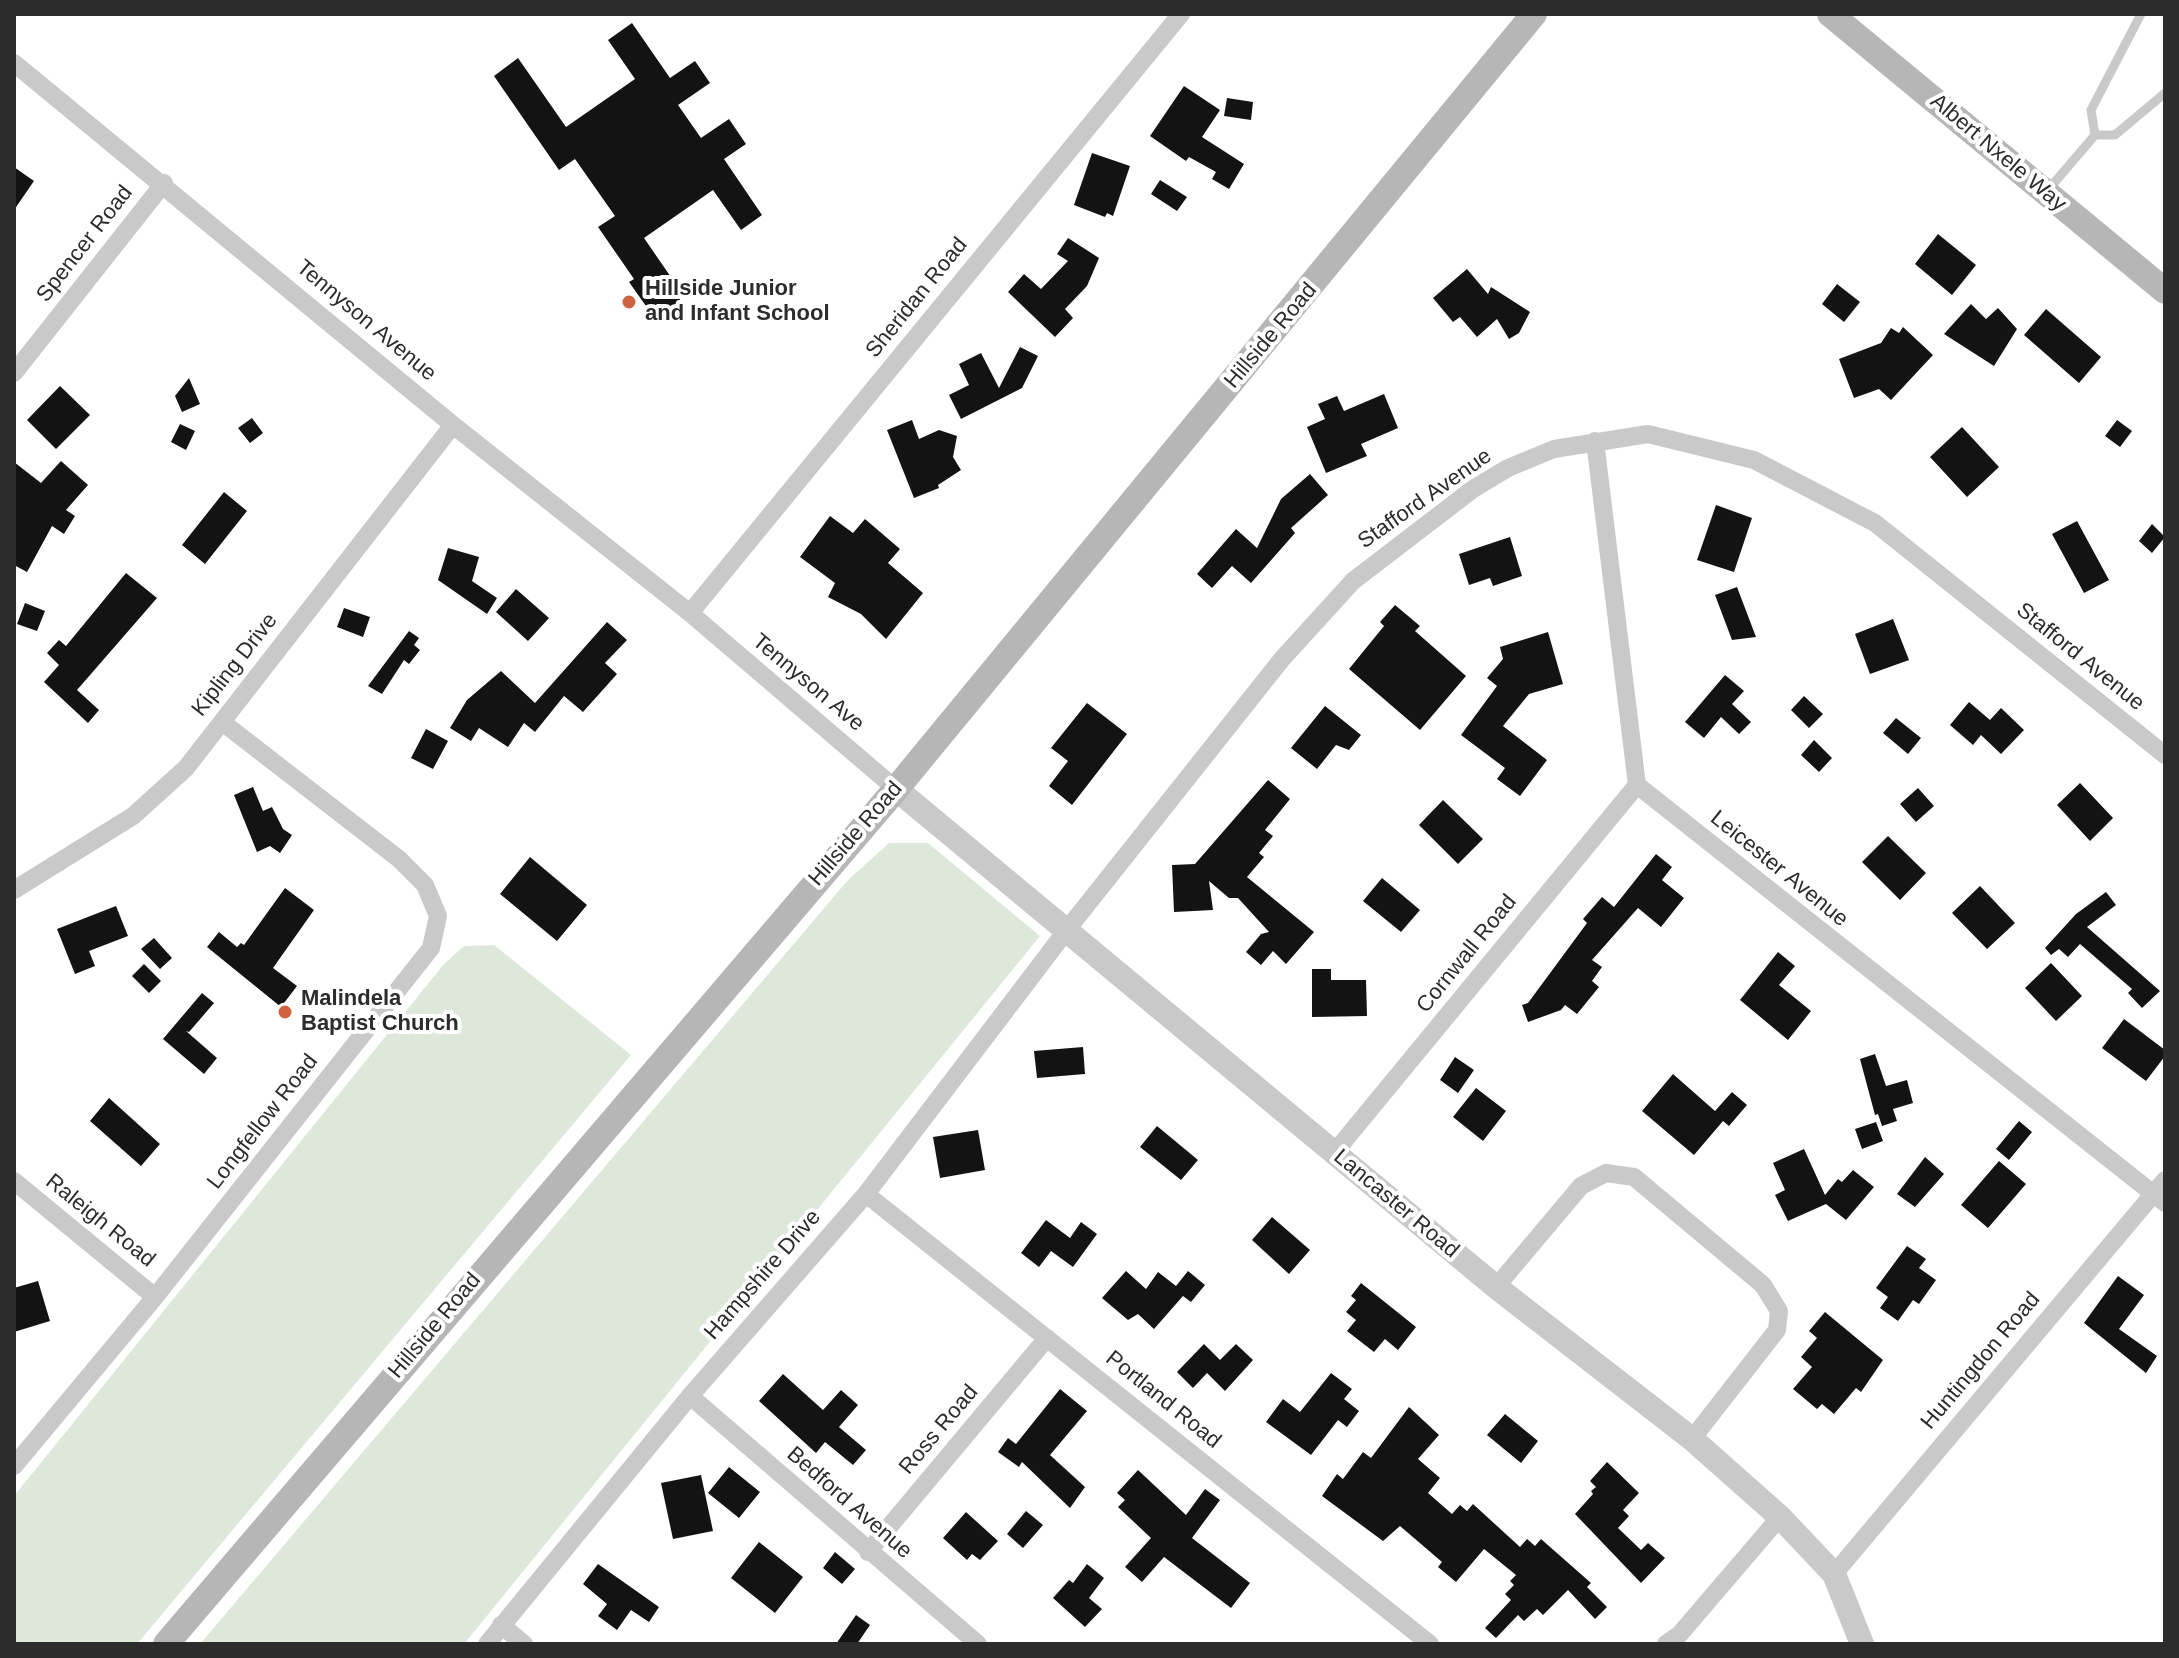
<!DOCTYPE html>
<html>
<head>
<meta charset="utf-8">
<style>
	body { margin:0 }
	#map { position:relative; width:2179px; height:1658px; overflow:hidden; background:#fff; font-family:Arial,sans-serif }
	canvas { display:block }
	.frame { position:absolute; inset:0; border:16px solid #2c2c2c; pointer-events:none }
</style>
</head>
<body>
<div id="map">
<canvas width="2179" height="1658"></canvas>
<div class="frame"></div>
</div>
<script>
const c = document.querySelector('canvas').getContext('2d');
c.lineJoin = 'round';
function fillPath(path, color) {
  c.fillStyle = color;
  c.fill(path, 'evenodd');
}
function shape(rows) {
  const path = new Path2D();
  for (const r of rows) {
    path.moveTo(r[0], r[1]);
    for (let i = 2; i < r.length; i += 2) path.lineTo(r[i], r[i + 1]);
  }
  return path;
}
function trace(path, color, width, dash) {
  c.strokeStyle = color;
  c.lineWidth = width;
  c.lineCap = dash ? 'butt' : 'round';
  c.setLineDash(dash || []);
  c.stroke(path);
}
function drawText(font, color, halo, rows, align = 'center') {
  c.font = font + ' Arial,sans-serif';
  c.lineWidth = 8;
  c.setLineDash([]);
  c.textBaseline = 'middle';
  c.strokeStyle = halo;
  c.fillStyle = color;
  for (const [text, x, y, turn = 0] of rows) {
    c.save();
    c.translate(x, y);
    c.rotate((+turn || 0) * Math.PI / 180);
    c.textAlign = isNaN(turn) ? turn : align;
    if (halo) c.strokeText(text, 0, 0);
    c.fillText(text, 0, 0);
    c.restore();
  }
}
fillPath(shape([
	[889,843,928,843,1040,936,464,1644,200,1644,848,880],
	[494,945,631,1055,137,1644,14,1644,14,1496,444,964,464,946]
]), '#dee8da');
fillPath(shape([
	[632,23,670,78,695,61,710,83,678,105,701,138,729,119,746,144,724,159,762,215,741,230,713,190,644,238,675,283,670,286,684,305,658,323,629,282,634,279,598,227,615,216,575,159,559,170,494,76,518,58,566,127,635,79,608,40],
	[1184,86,1220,110,1202,137,1244,164,1229,189,1212,179,1216,172,1189,157,1186,161,1150,136],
	[1227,98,1253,102,1251,120,1224,116],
	[1092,153,1130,166,1113,216,1107,213,1105,217,1074,205],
	[14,167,34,181,14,210],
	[1160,180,1187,197,1177,211,1151,194],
	[1938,234,1976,265,1952,295,1915,264],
	[1068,238,1099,258,1087,286,1065,309,1073,318,1055,337,1008,292,1024,274,1041,289,1068,261,1057,254],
	[1467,269,1488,294,1491,287,1530,312,1519,333,1509,339,1497,319,1477,337,1460,317,1453,322,1433,298],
	[1837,284,1860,302,1844,322,1822,304],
	[1971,304,1986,319,1998,308,2017,329,1994,366,1944,334],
	[2046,309,2101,357,2079,383,2024,335],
	[1903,327,1933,355,1891,400,1879,389,1854,398,1839,359,1881,343,1891,328,1899,333],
	[1020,347,1038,356,1022,388,961,419,949,395,969,385,959,364,981,353,999,388],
	[189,378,200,404,182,412,175,396],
	[60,386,90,415,56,449,27,420],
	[1384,394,1398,428,1361,444,1367,456,1326,473,1307,427,1325,419,1318,404,1337,396,1344,411],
	[252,418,263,433,250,443,238,428],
	[912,420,919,439,939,430,957,436,953,457,961,470,938,485,939,488,914,498,887,430],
	[2117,420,2132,431,2120,447,2105,436],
	[180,424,195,431,186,450,171,442],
	[1962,427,1999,467,1967,497,1930,457],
	[61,461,88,485,66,510,75,516,64,534,52,526,27,572,14,565,14,462,41,483],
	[1310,474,1328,495,1291,528,1295,533,1251,583,1232,566,1212,588,1197,574,1236,529,1257,548,1281,499],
	[224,492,247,511,205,564,182,545],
	[1716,505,1752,518,1734,572,1697,560],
	[830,516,853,533,865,519,900,549,888,563,923,593,886,639,861,614,828,597,835,583,800,557],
	[2077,521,2109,580,2084,593,2052,534],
	[2152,524,2165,537,2152,553,2139,541],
	[1510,537,1522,576,1493,586,1490,578,1469,585,1459,554],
	[448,548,479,557,472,581,497,598,487,614,438,580],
	[126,573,157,598,77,690,99,710,88,723,44,682,59,665,47,653,59,640,66,646],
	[1737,587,1756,637,1732,640,1715,595],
	[516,589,549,618,528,641,496,612],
	[25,603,45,611,37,631,17,624],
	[1395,605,1420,626,1415,631,1466,676,1420,730,1349,669,1384,626,1380,622],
	[344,608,370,617,363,637,337,627],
	[1893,619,1909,660,1870,674,1855,634],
	[607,622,627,640,605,663,617,674,583,712,564,696,535,732,524,723,508,747,479,728,471,741,450,728,467,700,501,671,535,703],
	[409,631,419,638,414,645,420,650,409,664,404,660,382,694,368,686],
	[1548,632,1563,684,1529,694,1503,726,1547,760,1520,796,1497,779,1505,768,1461,735,1497,686,1487,678,1503,659,1500,647],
	[1725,675,1744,691,1732,704,1751,722,1739,734,1721,717,1704,738,1685,722],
	[1804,696,1823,714,1809,728,1791,710],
	[1969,702,1990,720,2001,708,2024,730,2001,754,1981,735,1973,745,1950,725],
	[1087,703,1127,734,1072,805,1049,786,1068,761,1051,748],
	[1325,706,1361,735,1349,750,1336,745,1317,769,1291,748],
	[1896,718,1921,738,1908,754,1883,733],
	[426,729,448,741,433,769,411,758],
	[1814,740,1832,758,1819,772,1801,755],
	[1268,780,1290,799,1265,830,1273,836,1259,853,1264,857,1247,877,1314,932,1286,964,1273,951,1261,965,1246,952,1261,934,1269,932,1238,898,1229,898,1209,881,1213,910,1174,912,1172,865,1195,864],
	[2080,783,2113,818,2090,841,2057,805],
	[253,787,263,811,272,807,283,829,292,835,280,853,270,846,257,852,234,795],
	[1918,788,1934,806,1916,822,1900,804],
	[1443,800,1483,839,1458,864,1419,825],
	[1888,836,1926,873,1900,900,1862,862],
	[1656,854,1672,867,1662,880,1684,898,1661,927,1638,908,1592,960,1602,967,1592,981,1599,987,1577,1014,1565,1005,1561,1010,1528,1022,1522,1005,1528,1003,1587,923,1583,919,1602,897,1614,907],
	[530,857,587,905,557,941,500,894],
	[1382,878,1420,910,1401,932,1363,901],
	[1980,886,2015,923,1987,949,1952,913],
	[285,888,314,910,273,968,297,986,281,1007,207,947,219,932,237,947,241,943,244,945],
	[2106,892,2116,905,2087,927,2160,991,2142,1008,2128,993,2132,989,2080,944,2068,957,2059,949,2051,955,2045,948,2076,914],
	[116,906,128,936,89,951,95,966,75,974,57,929],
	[154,938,172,958,160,969,141,949],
	[1778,952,1795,966,1779,985,1811,1011,1788,1040,1740,1000],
	[2051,963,2082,996,2056,1021,2025,988],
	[144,964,161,981,149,993,132,976],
	[1312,969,1331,969,1331,980,1366,980,1367,1016,1312,1017],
	[202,993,214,1003,189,1032,186,1031,217,1058,204,1074,163,1039],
	[2124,1019,2165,1050,2165,1056,2146,1081,2102,1048],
	[1083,1047,1085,1074,1037,1078,1034,1051],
	[1875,1054,1886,1086,1907,1080,1913,1103,1893,1109,1897,1121,1882,1126,1878,1114,1875,1115,1860,1059],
	[1455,1057,1474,1070,1458,1093,1440,1080],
	[1673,1074,1715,1111,1732,1092,1747,1105,1729,1126,1723,1121,1694,1155,1642,1111],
	[1476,1088,1506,1111,1483,1141,1453,1117],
	[109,1098,160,1144,141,1166,90,1121],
	[2019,1121,2032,1132,2009,1160,1996,1149],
	[1876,1122,1883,1141,1862,1149,1855,1129],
	[1157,1126,1198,1160,1181,1180,1140,1147],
	[978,1130,985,1170,940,1178,933,1137],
	[1804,1149,1825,1195,1838,1179,1842,1182,1853,1170,1874,1187,1846,1220,1826,1204,1788,1221,1775,1195,1785,1190,1773,1163],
	[1925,1157,1944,1174,1915,1207,1897,1194],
	[1999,1161,2026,1184,1988,1228,1961,1205],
	[1272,1217,1310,1250,1289,1274,1252,1240],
	[1046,1220,1070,1238,1081,1222,1097,1234,1073,1267,1051,1251,1039,1267,1021,1253],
	[1907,1246,1926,1259,1919,1268,1936,1280,1919,1304,1913,1300,1898,1321,1880,1308,1888,1297,1876,1288],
	[1126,1271,1146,1289,1158,1272,1176,1286,1188,1271,1205,1285,1191,1302,1183,1296,1154,1329,1138,1314,1128,1320,1102,1298],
	[2118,1276,2144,1295,2119,1329,2157,1356,2146,1373,2084,1323],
	[38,1281,50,1321,14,1332,14,1288],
	[1361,1283,1416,1327,1398,1350,1385,1339,1374,1352,1347,1331,1356,1320,1346,1312,1356,1300,1351,1296],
	[1825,1312,1883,1360,1861,1392,1856,1388,1834,1414,1822,1404,1817,1409,1793,1389,1812,1367,1801,1357,1817,1338,1809,1331],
	[1204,1344,1220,1360,1236,1344,1253,1360,1225,1391,1207,1373,1193,1388,1177,1372],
	[1331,1373,1352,1389,1344,1399,1359,1411,1347,1427,1338,1420,1311,1455,1266,1422,1283,1399,1300,1412],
	[783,1374,823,1410,841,1390,858,1405,839,1427,866,1450,853,1465,825,1442,816,1453,759,1401],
	[1060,1389,1087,1411,1050,1455,1085,1487,1070,1508,1022,1462,1019,1467,998,1452,1008,1438,1016,1444],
	[1409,1407,1439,1435,1418,1459,1440,1478,1428,1493,1452,1514,1460,1505,1467,1511,1473,1504,1520,1547,1527,1539,1535,1546,1541,1539,1591,1583,1587,1587,1607,1607,1595,1619,1568,1590,1543,1615,1537,1609,1524,1621,1518,1615,1496,1638,1485,1628,1511,1600,1505,1594,1514,1585,1510,1581,1516,1575,1484,1549,1456,1582,1438,1567,1442,1562,1400,1526,1383,1541,1322,1496,1337,1474,1343,1479,1363,1452,1371,1458],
	[1505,1414,1538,1441,1521,1463,1487,1435],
	[1607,1462,1639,1493,1623,1510,1629,1516,1618,1528,1641,1550,1648,1543,1665,1558,1641,1583,1575,1514,1593,1494,1591,1491,1596,1487,1590,1481],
	[729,1467,760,1492,739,1518,708,1493],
	[1138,1470,1186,1515,1205,1489,1220,1500,1192,1538,1250,1583,1231,1608,1164,1557,1142,1582,1125,1567,1151,1538,1118,1507,1125,1500,1117,1493],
	[701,1475,713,1531,673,1539,661,1483],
	[1026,1511,1043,1525,1023,1548,1007,1534],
	[966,1512,998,1541,980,1560,972,1554,967,1560,943,1538],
	[759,1542,803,1577,775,1613,731,1578],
	[835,1552,855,1569,842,1584,823,1568],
	[598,1564,659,1607,649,1622,631,1610,617,1630,598,1616,607,1604,583,1584],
	[1087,1564,1104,1578,1089,1598,1102,1609,1085,1627,1053,1598,1069,1580,1073,1583],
	[856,1615,870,1625,857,1644,836,1644]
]), '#131313');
trace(shape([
	[2095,135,2091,110,2141,14],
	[2048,190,2095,135,2115,135,2165,93]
]), '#c9c9c9', 9);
trace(shape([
	[14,63,453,425,690,613,896,789],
	[14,373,164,183],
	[1595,441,1637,785,2165,1203],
	[690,613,1181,14],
	[14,890,133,816,186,768,453,425],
	[1334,1153,1637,785],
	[14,1181,155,1297],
	[866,1194,1430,1644],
	[1496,1287,1581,1186,1606,1173,1634,1177,1763,1285,1779,1311,1777,1330,1692,1439],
	[690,1396,978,1644],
	[14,1466,155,1297,431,948,438,916,425,885,399,859,222,722],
	[868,1552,1047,1338],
	[1834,1574,2165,1180],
	[501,1625,524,1644],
	[487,1644,690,1396,866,1194,1066,931,1282,659,1353,581,1473,489,1508,468,1554,449,1648,434,1754,460,1875,523,2165,755],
	[1666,1644,1679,1635,1780,1517]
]), '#c9c9c9', 18);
trace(shape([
	[896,789,1496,1287,1692,1439,1780,1517,1834,1574,1862,1644]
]), '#c9c9c9', 24);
trace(shape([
	[1830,14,2165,291],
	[166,1644,896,789,1534,14]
]), '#b6b6b6', 26);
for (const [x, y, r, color] of [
	[629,302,8,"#d06141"],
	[285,1012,8,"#d06141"]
]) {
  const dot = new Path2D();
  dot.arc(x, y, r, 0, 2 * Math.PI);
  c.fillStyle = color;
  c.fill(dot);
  trace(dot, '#fff', 3);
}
drawText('22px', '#2c2c2c', '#fff', [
	["Albert Nxele Way",1998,153,40],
	["Spencer Road",85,244,-52],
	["Sheridan Road",917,298,-51],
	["Tennyson Avenue",366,321,40],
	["Hillside Road",1271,336,-50],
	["Stafford Avenue",1425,499,-35],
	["Stafford Avenue",2080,657,39],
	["Kipling Drive",235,665,-52],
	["Tennyson Ave",808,683,40],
	["Hillside Road",856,834,-49],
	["Leicester Avenue",1779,869,39],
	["Cornwall Road",1467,954,-51],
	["Longfellow Road",263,1122,-52],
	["Lancaster Road",1396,1204,40],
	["Raleigh Road",100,1221,39],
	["Hampshire Drive",763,1275,-49],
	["Hillside Road",435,1326,-50],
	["Huntingdon Road",1981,1361,-50],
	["Portland Road",1163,1400,39],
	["Ross Road",939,1430,-50],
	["Bedford Avenue",849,1503,41]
]);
drawText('bold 22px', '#2c2c2c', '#fff', [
	["Hillside Junior",645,289],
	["and Infant School",645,314],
	["Malindela",301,999],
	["Baptist Church",301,1024]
], 'left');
</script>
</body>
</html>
